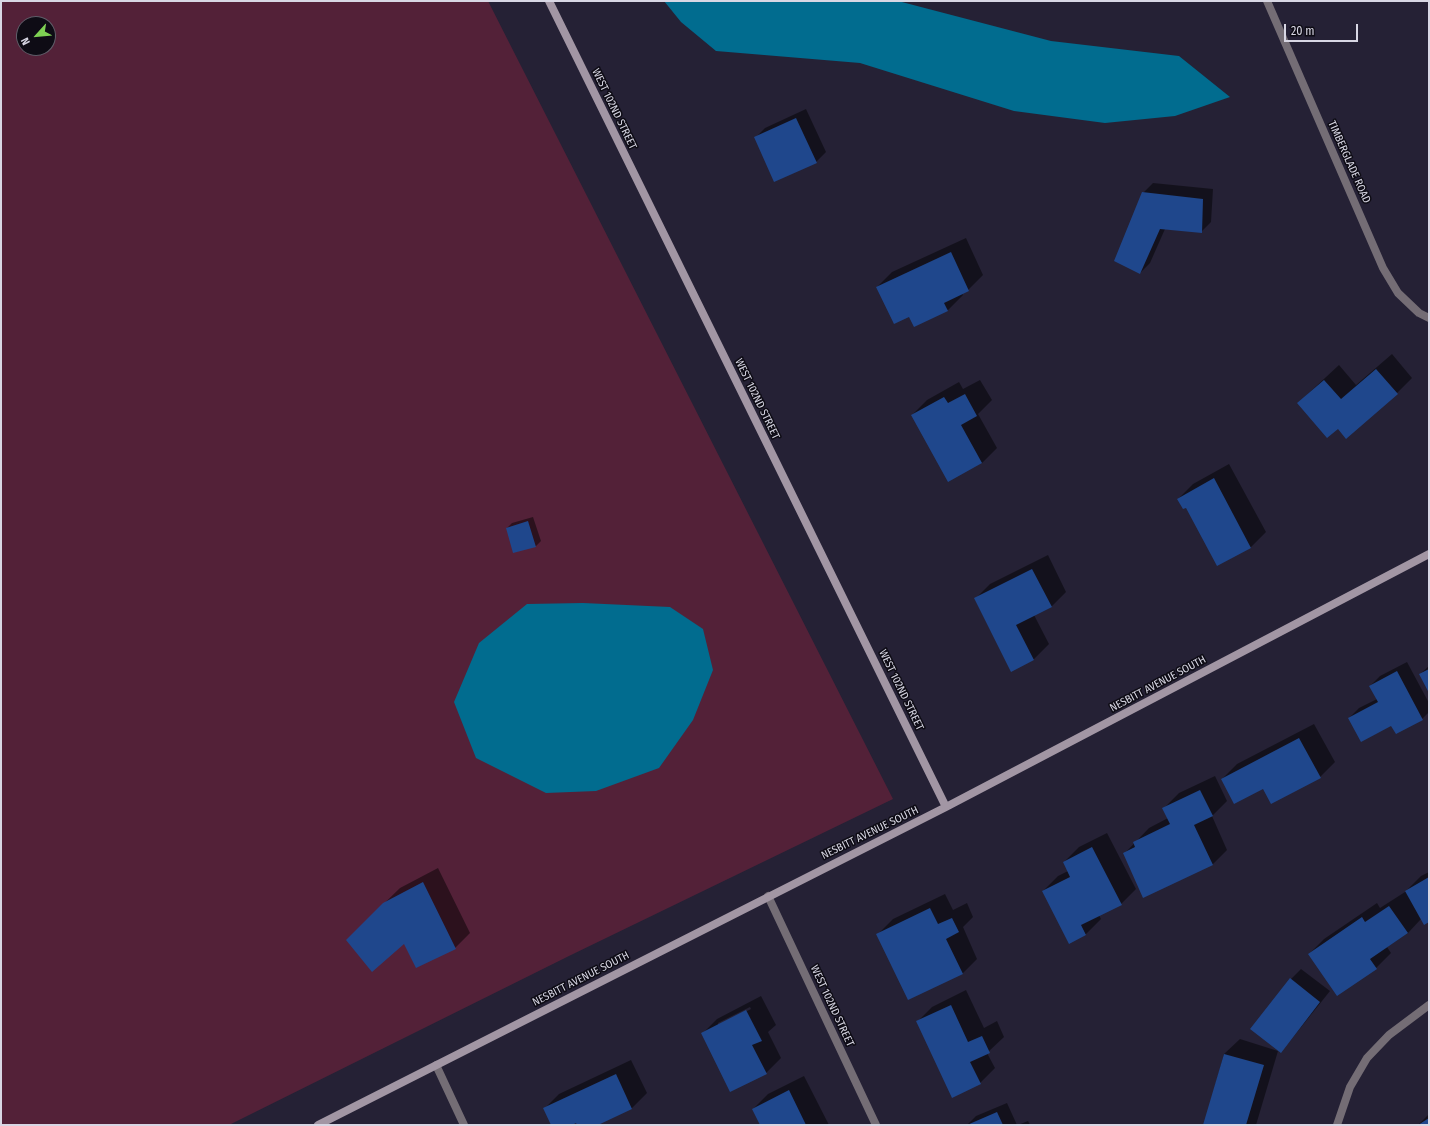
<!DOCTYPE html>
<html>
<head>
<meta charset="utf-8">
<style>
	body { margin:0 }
	#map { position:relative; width:1430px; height:1126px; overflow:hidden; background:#252135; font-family:"Fira Sans Condensed",sans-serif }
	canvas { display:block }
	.frame { position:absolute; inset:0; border:2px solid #d8d7e4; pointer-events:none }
	.north { position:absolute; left:16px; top:16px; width:40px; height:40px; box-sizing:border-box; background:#0e0c15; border:1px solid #5f5d68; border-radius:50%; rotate:243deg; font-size:11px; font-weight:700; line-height:16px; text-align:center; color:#d8d7e4 }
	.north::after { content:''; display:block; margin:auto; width:14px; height:18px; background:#7ed153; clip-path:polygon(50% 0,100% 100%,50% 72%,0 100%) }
	.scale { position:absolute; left:1284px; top:24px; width:74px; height:18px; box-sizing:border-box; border:2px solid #d8d7e4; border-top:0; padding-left:5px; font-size:12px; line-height:14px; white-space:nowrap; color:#d8d7e4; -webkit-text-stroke:3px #0e0c15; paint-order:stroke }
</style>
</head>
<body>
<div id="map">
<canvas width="1430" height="1126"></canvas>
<div class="frame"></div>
<div class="north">N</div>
<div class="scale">20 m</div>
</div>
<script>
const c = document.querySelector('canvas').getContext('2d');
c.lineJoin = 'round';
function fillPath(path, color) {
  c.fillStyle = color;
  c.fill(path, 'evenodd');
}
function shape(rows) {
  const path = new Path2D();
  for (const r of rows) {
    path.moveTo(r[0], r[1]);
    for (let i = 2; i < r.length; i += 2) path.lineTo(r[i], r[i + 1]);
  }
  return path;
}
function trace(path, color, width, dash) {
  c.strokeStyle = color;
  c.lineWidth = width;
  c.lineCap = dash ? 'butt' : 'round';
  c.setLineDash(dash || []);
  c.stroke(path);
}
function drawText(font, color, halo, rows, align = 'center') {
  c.font = font + ' "Fira Sans Condensed",sans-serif';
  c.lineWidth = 3;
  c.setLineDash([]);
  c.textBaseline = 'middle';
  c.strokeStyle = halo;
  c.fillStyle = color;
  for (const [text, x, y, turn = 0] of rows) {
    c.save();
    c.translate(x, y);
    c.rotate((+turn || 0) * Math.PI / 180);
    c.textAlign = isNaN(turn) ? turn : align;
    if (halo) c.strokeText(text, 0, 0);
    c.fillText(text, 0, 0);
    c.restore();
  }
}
fillPath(shape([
	[1,1,488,1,893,799,571,955,229,1125,1,1125],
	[24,24,48,24,48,48,24,48]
]), '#532138');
fillPath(shape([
	[664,1,898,1,1051,41,1179,56,1230,97,1175,116,1105,123,1014,111,860,63,716,51,681,22],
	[583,603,670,607,703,629,713,670,693,720,659,768,596,791,546,793,476,758,454,702,479,643,527,604]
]), '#016c8f');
fillPath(shape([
	[806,109,826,152,816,162,755,138,765,128],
	[1153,183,1213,189,1211,222,1201,232,1165,229,1150,263,1140,273,1143,193],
	[966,238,983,275,968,290,962,293,963,295,948,310,877,287,892,272],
	[1392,354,1412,378,1397,393,1338,427,1298,403,1339,365,1356,385],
	[980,380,992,400,978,414,997,448,982,463,912,415,927,400,959,382,963,389],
	[1229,464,1266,532,1251,547,1218,565,1186,507,1178,499,1193,484],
	[533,517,541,541,536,546,514,552,507,528,512,523],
	[1048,555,1066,592,1051,607,1034,615,1049,644,1034,659,1011,670,975,599,990,584],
	[1407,662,1429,703,1429,712,1422,719,1392,725,1349,718,1359,708,1377,699,1370,686,1380,676],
	[1429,666,1429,691,1420,674],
	[1314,724,1335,762,1320,777,1263,788,1222,779,1237,764],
	[1215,776,1227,801,1212,816,1227,850,1212,865,1124,854,1149,828,1168,818,1164,808,1179,793],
	[1107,833,1136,889,1121,904,1099,915,1101,919,1086,934,1069,943,1043,891,1058,876,1068,871,1064,862,1079,847],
	[438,868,470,933,455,948,405,942,362,925,400,888],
	[1429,872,1429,921,1421,919,1408,933,1387,947,1391,953,1376,968,1309,954,1324,939,1377,903,1380,908,1405,892,1421,876],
	[945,894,953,910,967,903,973,917,963,927,977,959,962,974,878,934,893,919],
	[1301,969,1330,991,1290,1041,1280,1051,1252,1029,1291,979],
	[966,990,984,1028,997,1021,1004,1037,987,1053,995,1068,980,1083,917,1022,932,1007],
	[761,996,776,1025,768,1032,781,1058,766,1073,702,1034,717,1019],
	[750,1007,751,1009,718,1026,718,1023],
	[1240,1039,1278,1051,1256,1125,1204,1125,1224,1054],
	[631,1060,647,1093,632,1108,596,1125,578,1125,577,1122,570,1125,552,1125,544,1109,559,1094],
	[804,1076,829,1125,761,1125,753,1109,768,1094],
	[1007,1103,1017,1125,967,1125,976,1116],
	[1429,1114,1429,1125,1418,1125],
	[1028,1121,1030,1125,1018,1125]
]), '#0007');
fillPath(shape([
	[796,118,817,163,774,182,754,137],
	[1142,192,1203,199,1202,233,1160,229,1140,274,1114,261],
	[951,252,969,291,944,303,948,311,914,327,909,317,894,324,876,287],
	[1376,369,1398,394,1346,439,1338,429,1327,438,1297,403,1324,380,1341,399],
	[965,394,977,416,961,425,982,463,948,482,911,415,944,397,948,403],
	[1214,478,1251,548,1217,566,1186,508,1183,509,1177,499],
	[528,521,536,547,513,553,506,528],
	[1032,569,1052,607,1016,625,1034,660,1011,672,974,598],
	[1429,669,1429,693,1419,674],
	[1397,671,1423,720,1396,734,1391,726,1361,742,1348,718,1378,702,1369,686],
	[1299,738,1321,778,1271,804,1263,789,1234,804,1221,779],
	[1200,790,1213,816,1194,825,1213,865,1143,898,1123,853,1135,847,1133,842,1170,824,1162,808],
	[1092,847,1122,905,1081,925,1086,935,1069,944,1042,891,1070,877,1063,862],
	[1429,877,1429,922,1424,925,1405,891],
	[423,882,456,949,416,968,404,944,372,972,346,940,383,903],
	[1389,906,1408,933,1370,959,1377,969,1337,996,1308,954,1362,917,1365,922],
	[930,908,938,924,952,918,959,932,946,939,963,974,908,1000,876,934],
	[1290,978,1320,1002,1281,1053,1250,1029],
	[951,1005,968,1042,982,1036,990,1053,970,1062,981,1084,952,1098,916,1021],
	[746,1010,762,1041,752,1045,767,1074,730,1092,701,1033],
	[1224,1054,1264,1065,1246,1125,1203,1125],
	[616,1074,632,1109,598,1125,577,1125,576,1123,572,1125,551,1125,543,1108],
	[789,1090,806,1125,760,1125,752,1109],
	[997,1112,1003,1125,967,1125],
	[1429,1118,1429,1125,1418,1125]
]), '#1f478c');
trace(shape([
	[1267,1,1383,268,1398,293,1419,313,1429,318],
	[768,896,876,1125],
	[436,1065,464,1125],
	[1337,1125,1350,1087,1367,1058,1389,1035,1429,1005]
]), '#746d75', 8);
trace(shape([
	[549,1,946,807],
	[318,1125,946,807,1429,554]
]), '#a296a4', 8);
drawText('11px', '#d8d7e4', '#0e0c15', [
	["WEST 102ND STREET",614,109,64],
	["TIMBERGLADE ROAD",1349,162,66],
	["WEST 102ND STREET",757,399,64],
	["NESBITT AVENUE SOUTH",1158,684,-28],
	["WEST 102ND STREET",901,690,64],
	["NESBITT AVENUE SOUTH",870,833,-26],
	["NESBITT AVENUE SOUTH",581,979,-27],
	["WEST 102ND STREET",832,1006,65]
]);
</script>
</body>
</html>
